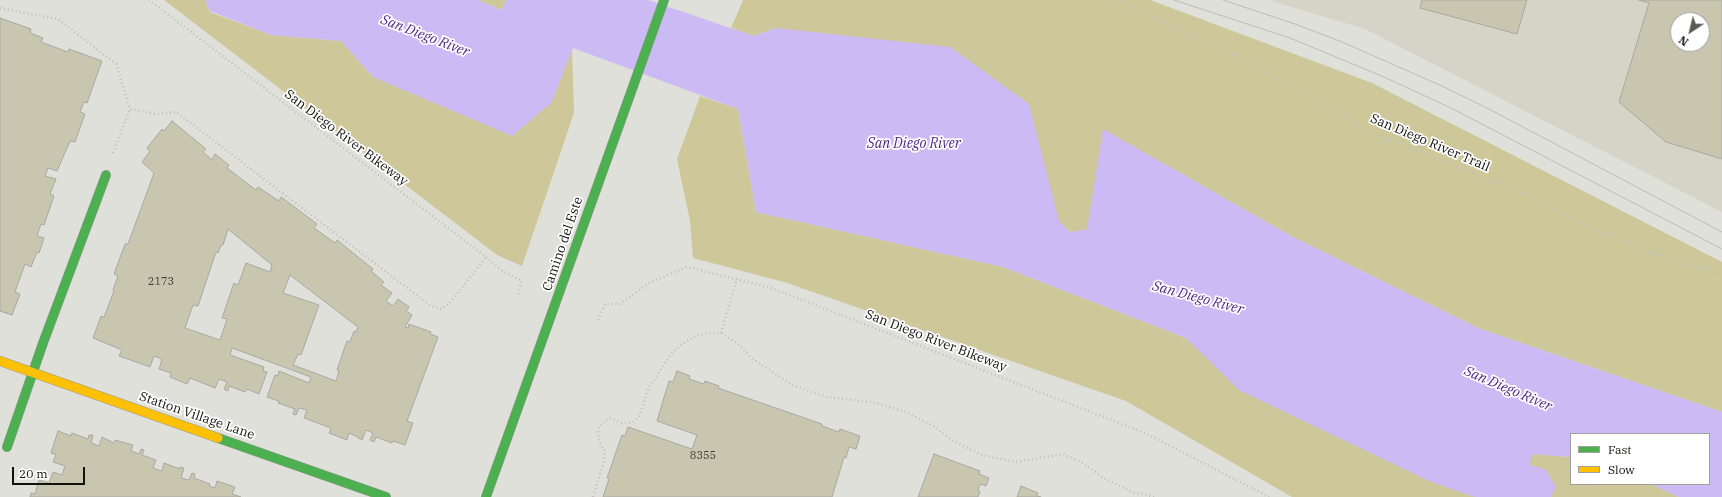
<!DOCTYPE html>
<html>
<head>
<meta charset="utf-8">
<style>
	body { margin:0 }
	#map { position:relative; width:1722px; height:497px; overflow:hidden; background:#e0e0da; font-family:"IBM Plex Serif",serif }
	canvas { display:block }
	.legend { position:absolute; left:1570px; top:433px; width:140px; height:52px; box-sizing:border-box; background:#fff; border:1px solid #a0a09e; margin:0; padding:5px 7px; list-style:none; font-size:12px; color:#11110d }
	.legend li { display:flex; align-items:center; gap:8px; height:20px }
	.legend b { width:20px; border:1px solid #a0a09e }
	.north { position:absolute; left:1670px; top:12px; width:40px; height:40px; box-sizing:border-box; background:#fff; border:1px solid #a0a09e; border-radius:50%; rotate:215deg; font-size:11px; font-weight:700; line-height:16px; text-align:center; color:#11110d }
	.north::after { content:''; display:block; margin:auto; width:14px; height:18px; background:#595955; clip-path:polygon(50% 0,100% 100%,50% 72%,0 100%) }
	.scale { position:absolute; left:12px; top:467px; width:73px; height:18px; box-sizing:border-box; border:2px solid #11110d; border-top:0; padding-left:5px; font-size:12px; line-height:14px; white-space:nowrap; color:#11110d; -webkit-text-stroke:3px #fff; paint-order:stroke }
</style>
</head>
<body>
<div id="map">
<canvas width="1722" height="497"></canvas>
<ul class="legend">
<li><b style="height:5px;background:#4caf50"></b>Fast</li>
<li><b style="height:5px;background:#ffc107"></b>Slow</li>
</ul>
<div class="north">N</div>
<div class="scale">20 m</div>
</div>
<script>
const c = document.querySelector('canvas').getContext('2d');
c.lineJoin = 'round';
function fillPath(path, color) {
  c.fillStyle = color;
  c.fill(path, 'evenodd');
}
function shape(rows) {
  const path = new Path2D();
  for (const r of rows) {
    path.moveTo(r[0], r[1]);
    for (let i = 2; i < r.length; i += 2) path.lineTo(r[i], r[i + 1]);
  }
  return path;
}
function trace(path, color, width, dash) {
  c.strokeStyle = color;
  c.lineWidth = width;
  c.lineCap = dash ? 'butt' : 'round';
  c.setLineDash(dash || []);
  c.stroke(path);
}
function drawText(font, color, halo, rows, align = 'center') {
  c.font = font + ' "IBM Plex Serif",serif';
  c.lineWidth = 3.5;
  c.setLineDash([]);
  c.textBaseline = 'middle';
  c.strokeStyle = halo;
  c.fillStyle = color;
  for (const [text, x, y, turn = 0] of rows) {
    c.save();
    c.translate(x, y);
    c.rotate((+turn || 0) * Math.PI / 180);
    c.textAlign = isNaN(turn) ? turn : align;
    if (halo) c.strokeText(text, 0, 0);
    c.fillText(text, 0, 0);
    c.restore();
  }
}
fillPath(shape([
	[1268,0,1722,0,1722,212,1365,29],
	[1678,20,1702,20,1702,44,1678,44]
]), '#d6d4c7');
fillPath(shape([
	[164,0,205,0,210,12,271,35,341,41,373,77,551,103,572,48,574,113,522,266,497,255],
	[478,0,507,0,501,10],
	[743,0,1150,0,1372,83,1722,262,1722,412,1478,328,1291,236,1157,160,1087,229,1071,233,1059,221,776,28,754,36,731,28],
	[700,96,738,109,756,212,1003,267,1186,338,1533,454,1571,457,1571,484,1651,484,1679,497,1292,497,1126,401,784,282,693,258,690,221,677,159]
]), '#cec79a');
fillPath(shape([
	[205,0,478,0,501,10,507,0,648,0,754,36,776,28,950,47,1029,104,1059,221,1070,232,1087,229,1103,129,1291,236,1478,328,1722,412,1722,497,1679,497,1651,484,1709,484,1709,434,1571,434,1571,457,1533,454,1529,465,1545,469,1556,487,1551,497,1475,497,1429,481,1239,390,1186,338,1003,267,756,212,738,109,573,48,551,103,512,136,373,77,341,41,271,35,210,11]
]), '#ccbaf4');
const building = shape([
	[1422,0,1527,0,1517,34,1420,8,1422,0],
	[1639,0,1722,0,1722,159,1666,142,1619,102,1649,3,1639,0],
	[1678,20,1702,20,1702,44,1678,44,1678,20],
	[0,18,31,29,30,33,43,38,41,42,68,52,69,49,102,61,87,103,84,102,80,112,85,114,75,142,70,141,57,171,48,168,45,176,56,179,50,194,54,196,44,225,41,224,37,236,44,238,39,253,37,252,31,267,25,264,15,292,20,294,12,315,0,311,0,18],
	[172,121,206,149,203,152,212,160,215,154,229,165,227,168,256,190,258,187,279,201,281,197,317,224,314,228,335,243,337,240,373,269,371,271,384,282,381,285,392,293,386,301,393,306,398,299,409,307,406,311,412,315,405,327,408,328,409,324,431,332,430,334,438,337,407,421,413,423,405,445,393,441,392,443,376,437,374,442,370,440,373,433,366,430,362,440,358,438,358,437,349,433,347,440,329,433,331,428,304,418,307,410,299,408,296,415,293,414,295,409,278,403,279,401,267,397,275,375,278,376,279,371,309,383,311,377,232,348,230,355,264,367,263,371,267,372,259,394,247,389,245,392,229,386,228,391,224,389,227,382,219,379,215,388,190,378,187,384,170,377,171,373,159,369,162,359,154,356,150,367,119,356,122,350,93,338,101,316,104,317,114,291,113,290,118,276,114,274,125,244,128,244,154,173,142,162,150,151,147,148,162,129,164,131,172,121],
	[228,229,272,265,270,272,246,263,238,285,234,283,222,318,227,319,220,340,185,328,193,305,198,306,216,252,218,253,221,245,223,245,228,229],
	[290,275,358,327,356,332,354,331,350,342,347,341,337,370,339,371,336,381,293,365,298,354,301,355,319,305,283,293,290,275],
	[677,371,690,376,689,379,704,384,705,381,719,386,718,388,822,424,822,426,839,432,840,429,860,436,856,449,849,447,846,458,844,457,832,497,603,497,609,479,607,478,622,435,625,436,628,427,692,449,697,435,657,421,669,381,673,382,677,371],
	[58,431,71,436,72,433,88,439,89,435,93,435,91,443,99,446,102,437,114,443,115,440,133,445,131,451,139,454,141,449,144,450,142,455,156,460,153,468,162,471,164,463,180,469,180,467,184,468,181,478,189,480,192,473,195,474,194,478,210,484,209,486,215,488,217,481,235,487,232,494,241,497,30,497,31,493,35,494,39,480,49,483,53,472,62,475,65,466,53,462,56,455,51,453,58,431],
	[934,454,980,471,979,474,989,478,986,486,980,484,978,491,980,492,978,497,918,497,934,454],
	[1021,486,1038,493,1037,496,1041,497,1017,497,1021,486]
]);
fillPath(building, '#c9c6b0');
trace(building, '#a8a8a4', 1);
const fast = shape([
	[218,438,386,497],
	[7,447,43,343,106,175],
	[486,497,664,0]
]);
const slow = shape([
	[0,361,218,438]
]);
trace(fast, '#989894', 10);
trace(slow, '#989894', 10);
trace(shape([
	[149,0,486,257,501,270,522,281,518,294],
	[1116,0,1245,60,1377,135,1538,199,1585,226,1649,252,1722,275],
	[0,8,58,19,116,64,130,109,157,114,176,112,431,306,441,309,449,304,486,257],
	[113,153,130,109],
	[598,320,605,304,620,304,651,282,687,267,771,288,1145,433,1269,497],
	[721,333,737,279],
	[593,497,604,461,605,452,599,441,598,432,599,426,609,418,621,423,628,423,634,421,640,415,648,389,671,354,682,344,696,336,708,333,721,333,738,344,753,359,792,385,827,397,872,402,903,411,932,425,955,442,982,455,1016,462,1063,454,1083,463,1105,479,1133,492,1156,497]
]), '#bebebc', 2.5, [1, 3]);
trace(fast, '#4caf50', 9);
trace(slow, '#ffc107', 9);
trace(shape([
	[1174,0,1290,38,1384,77,1453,109,1722,249],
	[1223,0,1295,24,1342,42,1442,86,1487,108,1722,232]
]), '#bbbbba', 1);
drawText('11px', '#3f3e36', null, [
	["2173",161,282],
	["8355",703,456]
]);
drawText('13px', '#11110d', '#fff', [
	["San Diego River Bikeway",346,138,37],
	["San Diego River Trail",1430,143,23],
	["Camino del Este",563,244,-71],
	["San Diego River Bikeway",936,341,21],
	["Station Village Lane",197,416,19]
]);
drawText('italic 14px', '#4e2686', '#fff', [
	["San Diego River",425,36,21],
	["San Diego River",914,144],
	["San Diego River",1198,298,15],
	["San Diego River",1508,389,23]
]);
</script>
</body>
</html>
